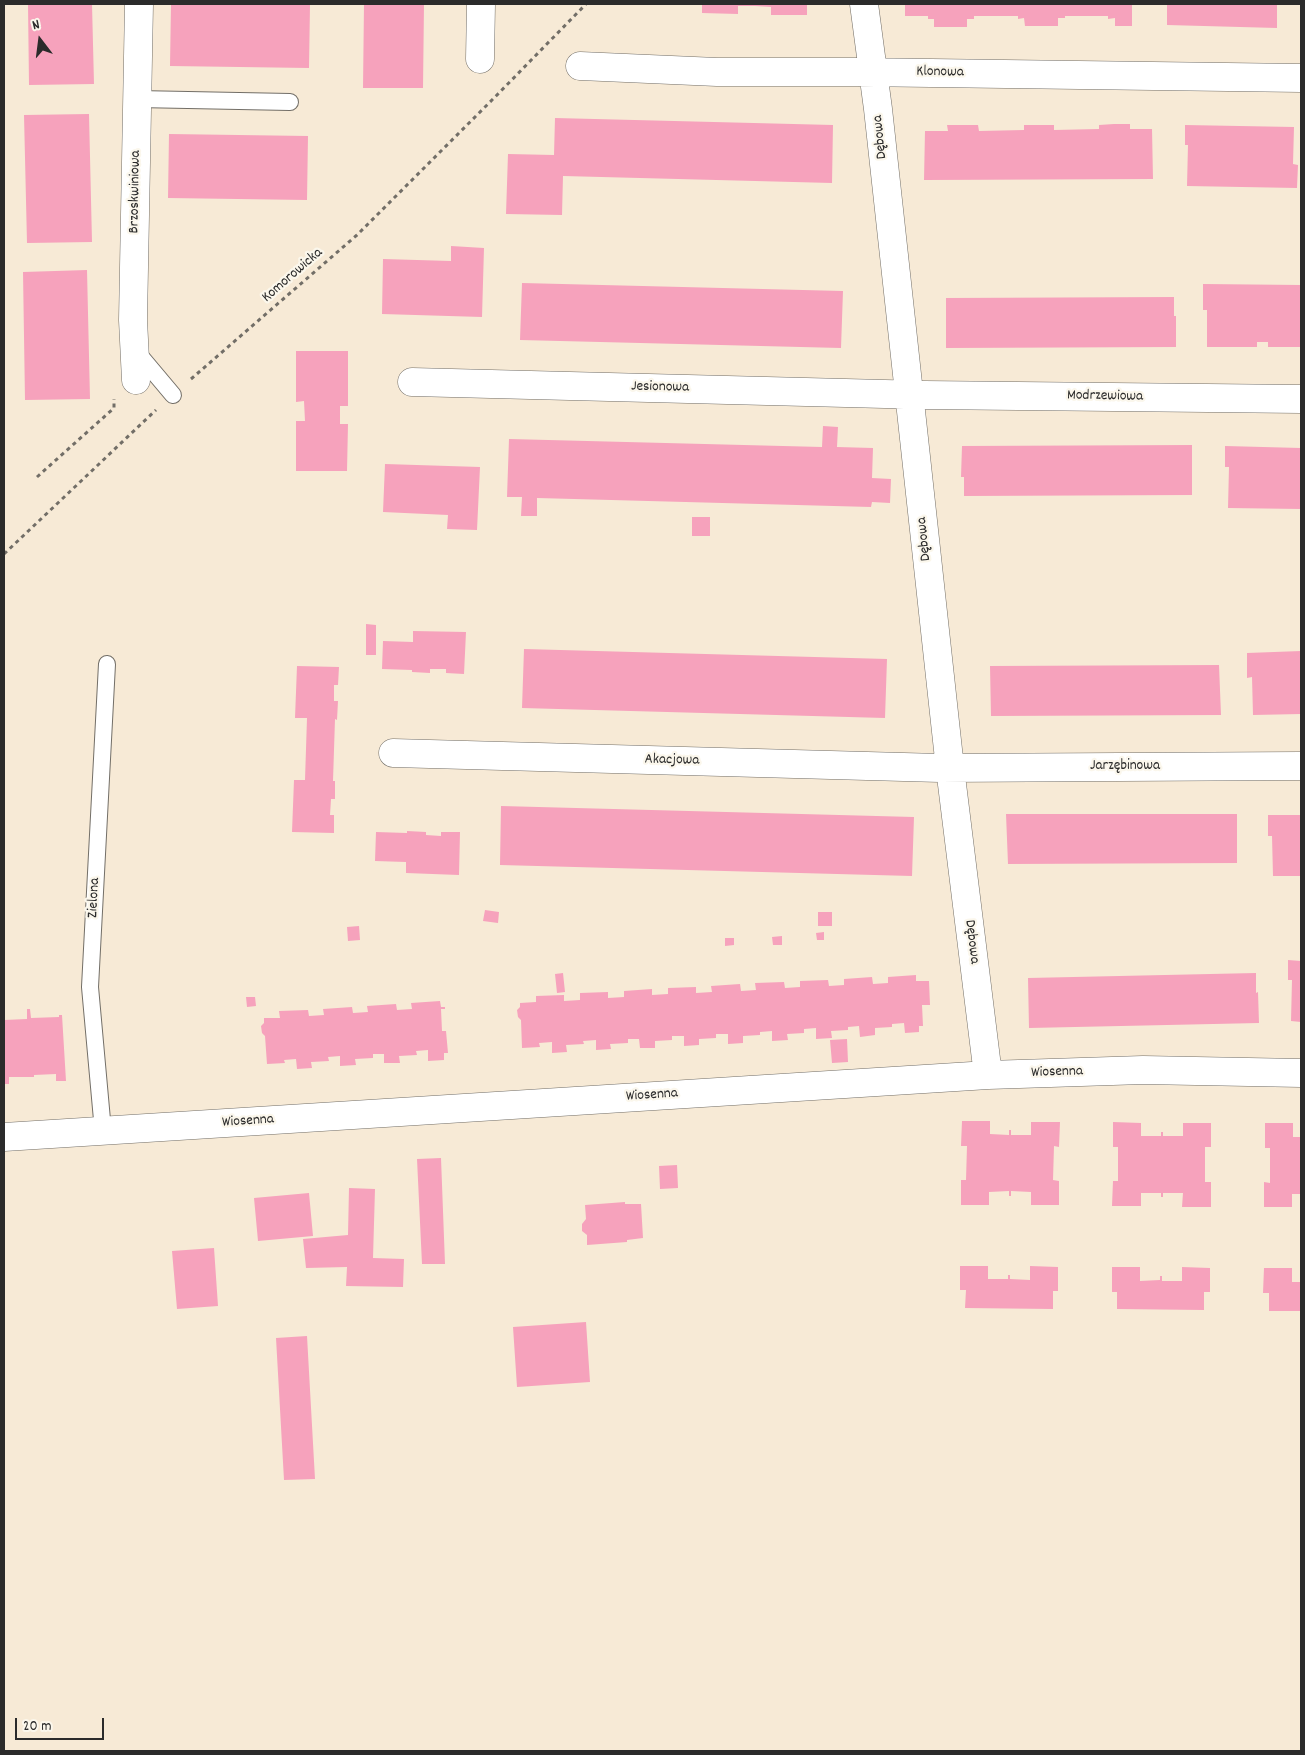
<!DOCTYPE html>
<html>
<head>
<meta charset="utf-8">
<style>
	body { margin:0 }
	#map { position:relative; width:1305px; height:1755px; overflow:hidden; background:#f7ead6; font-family:Dekko,sans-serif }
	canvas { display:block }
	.frame { position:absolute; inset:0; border:5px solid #2b2b2b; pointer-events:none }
	.north { position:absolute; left:15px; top:15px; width:50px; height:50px; -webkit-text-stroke:4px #fbf7ec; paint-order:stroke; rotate:345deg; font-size:14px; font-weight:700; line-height:20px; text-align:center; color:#2b2b2b }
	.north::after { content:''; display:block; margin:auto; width:18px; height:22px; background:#2b2b2b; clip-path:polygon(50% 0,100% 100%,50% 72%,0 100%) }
	.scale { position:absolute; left:15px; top:1718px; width:89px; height:22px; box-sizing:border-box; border:2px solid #2b2b2b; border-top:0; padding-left:6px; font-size:15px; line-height:18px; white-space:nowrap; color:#2b2b2b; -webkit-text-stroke:4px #fbf7ec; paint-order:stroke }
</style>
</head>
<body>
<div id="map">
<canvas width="1305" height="1755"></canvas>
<div class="frame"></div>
<div class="north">N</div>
<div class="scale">20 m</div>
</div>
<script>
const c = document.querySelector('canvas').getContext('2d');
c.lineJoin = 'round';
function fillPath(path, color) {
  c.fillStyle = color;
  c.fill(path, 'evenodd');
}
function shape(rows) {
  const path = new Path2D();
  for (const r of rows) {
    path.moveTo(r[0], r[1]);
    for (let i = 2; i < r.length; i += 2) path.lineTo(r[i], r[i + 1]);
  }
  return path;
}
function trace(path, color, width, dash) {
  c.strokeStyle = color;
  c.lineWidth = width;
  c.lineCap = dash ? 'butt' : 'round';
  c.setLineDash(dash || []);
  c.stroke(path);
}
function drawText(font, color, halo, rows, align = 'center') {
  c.font = font + ' Dekko,sans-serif';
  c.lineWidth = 4.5;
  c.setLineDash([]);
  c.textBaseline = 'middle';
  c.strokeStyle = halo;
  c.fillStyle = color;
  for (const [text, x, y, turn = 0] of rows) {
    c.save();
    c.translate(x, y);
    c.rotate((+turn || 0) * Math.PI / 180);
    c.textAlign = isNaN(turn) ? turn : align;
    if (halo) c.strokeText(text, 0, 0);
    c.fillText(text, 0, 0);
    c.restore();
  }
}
fillPath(shape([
	[28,4,92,4,94,84,29,85],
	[171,4,310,5,309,68,170,66],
	[364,4,424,4,423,88,363,88],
	[702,4,807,4,807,15,771,15,771,7,755,6,738,6,738,14,702,13],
	[905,4,1132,4,1132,26,1115,26,1115,18,1108,19,1108,16,1065,16,1065,18,1058,18,1058,26,1025,26,1024,18,1018,19,1018,16,974,16,974,19,967,19,967,27,934,27,934,19,928,19,928,16,905,16],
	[1167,4,1277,4,1277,28,1167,25],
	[89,114,92,242,27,243,24,115],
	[555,118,833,125,832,183,563,176,562,215,506,214,508,154,554,155],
	[1114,124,1130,124,1130,129,1152,129,1153,179,924,180,925,131,948,131,947,125,978,125,979,131,1024,130,1024,125,1054,125,1054,130,1099,129,1099,125],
	[1185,125,1294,127,1293,164,1298,165,1297,188,1187,186,1188,145,1185,145],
	[169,134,308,136,307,200,168,198],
	[451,246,484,248,482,317,382,314,383,259,451,261],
	[87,270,90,399,25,400,23,272],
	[522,283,843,291,841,348,520,340],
	[1203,284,1301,285,1301,347,1268,347,1268,342,1257,342,1257,347,1207,347,1207,310,1203,310],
	[1174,297,1174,316,1176,316,1176,347,946,348,946,298],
	[296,351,348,351,348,406,340,406,340,424,348,424,347,471,296,471,296,421,305,421,304,401,296,402],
	[823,426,838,427,837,447,873,448,872,478,891,479,890,503,872,502,871,507,537,498,537,516,521,516,522,497,507,497,509,439,822,447],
	[1192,445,1192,495,964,496,964,477,961,477,962,446],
	[1225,446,1301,448,1301,509,1228,508,1229,467,1225,467],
	[385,464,480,467,477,530,447,529,448,515,383,512],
	[692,517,710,517,710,536,692,536],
	[366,624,376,625,376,655,366,655],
	[413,631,466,632,464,674,446,673,446,669,430,669,430,673,412,672,412,670,382,669,383,641,413,642],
	[524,649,887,659,885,718,522,708],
	[1301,651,1301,714,1253,715,1252,677,1247,678,1247,653],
	[1219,665,1221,715,991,716,990,666],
	[297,666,339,667,338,685,334,685,334,701,338,701,337,720,335,719,333,781,335,781,335,799,331,799,330,815,334,815,334,833,292,832,294,780,305,780,307,718,295,718],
	[501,806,914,817,912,876,500,865],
	[1006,814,1237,814,1237,863,1008,864],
	[1268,815,1301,815,1301,876,1273,876,1272,836,1268,836],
	[407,831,426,832,426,835,441,836,441,832,460,832,459,875,406,873,406,862,375,861,376,832,407,833],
	[485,910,499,912,498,923,483,921],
	[818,912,832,912,832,926,818,926],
	[359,926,360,940,348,941,347,927],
	[824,932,824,940,817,940,816,933],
	[782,936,782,945,773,945,772,937],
	[725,938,734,938,734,945,725,946],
	[1288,960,1301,961,1301,1022,1291,1021,1292,980,1288,980],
	[563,973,565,992,557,993,555,974],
	[1256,973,1256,993,1258,992,1259,1023,1029,1028,1028,978],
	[916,975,916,981,929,981,930,1005,922,1005,923,1026,919,1026,919,1032,905,1033,904,1023,892,1024,892,1027,875,1028,875,1035,860,1037,859,1026,848,1027,848,1030,831,1031,832,1038,816,1039,816,1028,804,1029,804,1033,787,1034,788,1040,772,1041,772,1031,760,1032,760,1035,743,1036,743,1043,728,1044,728,1034,716,1034,716,1038,699,1039,699,1045,684,1046,684,1036,672,1036,672,1040,655,1041,655,1048,640,1048,639,1039,628,1039,628,1043,610,1044,611,1049,596,1050,596,1040,583,1041,584,1044,566,1045,567,1052,552,1053,552,1042,539,1043,540,1047,522,1048,521,1020,518,1017,517,1010,520,1007,520,1003,536,1002,536,996,564,995,564,1001,580,1000,580,993,608,992,608,998,624,997,624,991,652,989,652,995,668,994,668,988,696,987,696,993,712,992,711,986,740,984,741,991,756,990,755,983,784,982,785,988,800,987,800,981,828,980,829,986,844,985,844,979,872,977,873,984,888,983,888,977],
	[246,997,255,997,256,1006,247,1007],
	[440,1001,441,1007,445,1007,445,1009,441,1009,442,1031,446,1031,448,1053,444,1053,444,1060,428,1061,428,1050,416,1051,417,1055,399,1056,400,1063,384,1063,384,1054,373,1054,373,1058,355,1059,356,1065,340,1066,340,1056,328,1057,329,1061,311,1062,312,1068,297,1069,296,1059,284,1060,285,1063,267,1064,265,1036,262,1033,261,1026,264,1023,264,1018,280,1018,279,1011,308,1010,309,1016,324,1015,323,1009,352,1007,353,1013,368,1012,367,1006,396,1004,397,1010,412,1009,411,1003],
	[27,1009,30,1009,31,1018,59,1017,59,1015,62,1015,66,1081,56,1081,56,1074,34,1075,34,1077,9,1077,9,1084,4,1084,4,1020,27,1019],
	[847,1039,848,1062,832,1063,830,1040],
	[962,1121,990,1121,990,1134,1009,1135,1009,1130,1011,1130,1011,1135,1031,1135,1031,1122,1060,1122,1059,1147,1054,1146,1053,1180,1059,1181,1059,1205,1031,1205,1031,1192,1011,1191,1011,1196,1009,1196,1009,1191,989,1192,989,1205,961,1205,961,1180,966,1180,967,1146,961,1146],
	[1113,1122,1141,1123,1141,1136,1161,1136,1161,1132,1163,1132,1163,1136,1183,1136,1183,1123,1211,1123,1211,1147,1205,1147,1205,1182,1211,1182,1211,1207,1182,1207,1183,1193,1163,1193,1163,1197,1161,1197,1161,1193,1141,1193,1141,1206,1112,1206,1113,1181,1118,1181,1118,1147,1113,1147],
	[1265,1123,1293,1123,1293,1137,1301,1137,1301,1194,1292,1194,1292,1207,1264,1207,1264,1182,1270,1183,1270,1148,1265,1148],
	[441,1158,445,1264,422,1264,417,1159],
	[677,1165,678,1188,660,1189,659,1166],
	[349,1188,375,1189,373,1258,404,1259,403,1287,346,1286,347,1267,306,1268,303,1239,348,1235],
	[309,1193,313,1236,258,1241,254,1198],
	[625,1202,625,1204,641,1204,643,1238,627,1240,627,1242,587,1245,587,1235,582,1231,582,1224,586,1219,585,1205],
	[214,1248,218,1306,177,1309,172,1251],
	[960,1266,988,1266,988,1279,1008,1279,1008,1275,1010,1275,1010,1279,1030,1280,1030,1266,1058,1267,1058,1291,1053,1291,1053,1309,965,1308,966,1290,960,1290],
	[1112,1267,1140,1267,1140,1281,1160,1280,1160,1276,1162,1276,1162,1281,1182,1281,1182,1267,1210,1268,1210,1292,1204,1292,1204,1310,1117,1309,1117,1292,1112,1292],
	[1264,1268,1292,1268,1292,1282,1301,1282,1301,1311,1269,1311,1269,1293,1263,1293],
	[586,1322,590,1382,517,1387,513,1327],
	[307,1336,315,1479,284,1480,276,1338]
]), '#f6a2bc');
const lane = shape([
	[137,99,290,102],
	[136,351,173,395],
	[103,1131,90,987,107,664]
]);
const street = shape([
	[864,4,878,109,950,768,988,1075],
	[480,59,481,4],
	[580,66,717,72,857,72,1301,78],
	[136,380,133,320,139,4],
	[412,382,924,395,1301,399],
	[393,753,940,768,1301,766],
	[4,1137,988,1075,1143,1070,1301,1073]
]);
trace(lane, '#726e67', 18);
trace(street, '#726e67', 29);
trace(shape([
	[191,379,357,235,496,96,586,4],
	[37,477,114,408,114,399],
	[4,554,156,410]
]), '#726e67', 3, [4, 4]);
trace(lane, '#fff', 16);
trace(street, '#fff', 28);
drawText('15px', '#2b2b2b', '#fbf7ec', [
	["Klonowa",940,73,1],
	["Dębowa",881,137,-96],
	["Brzoskwiniowa",136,192,-89],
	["Komorowicka",293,276,-41],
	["Jesionowa",660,388,1],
	["Modrzewiowa",1105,397,1],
	["Dębowa",925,539,-96],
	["Akacjowa",672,761,1],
	["Jarzębinowa",1125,767],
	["Zielona",95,898,-87],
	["Dębowa",971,942,83],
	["Wiosenna",1057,1073,-2],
	["Wiosenna",652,1096,-4],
	["Wiosenna",248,1122,-4]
]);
</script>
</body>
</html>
